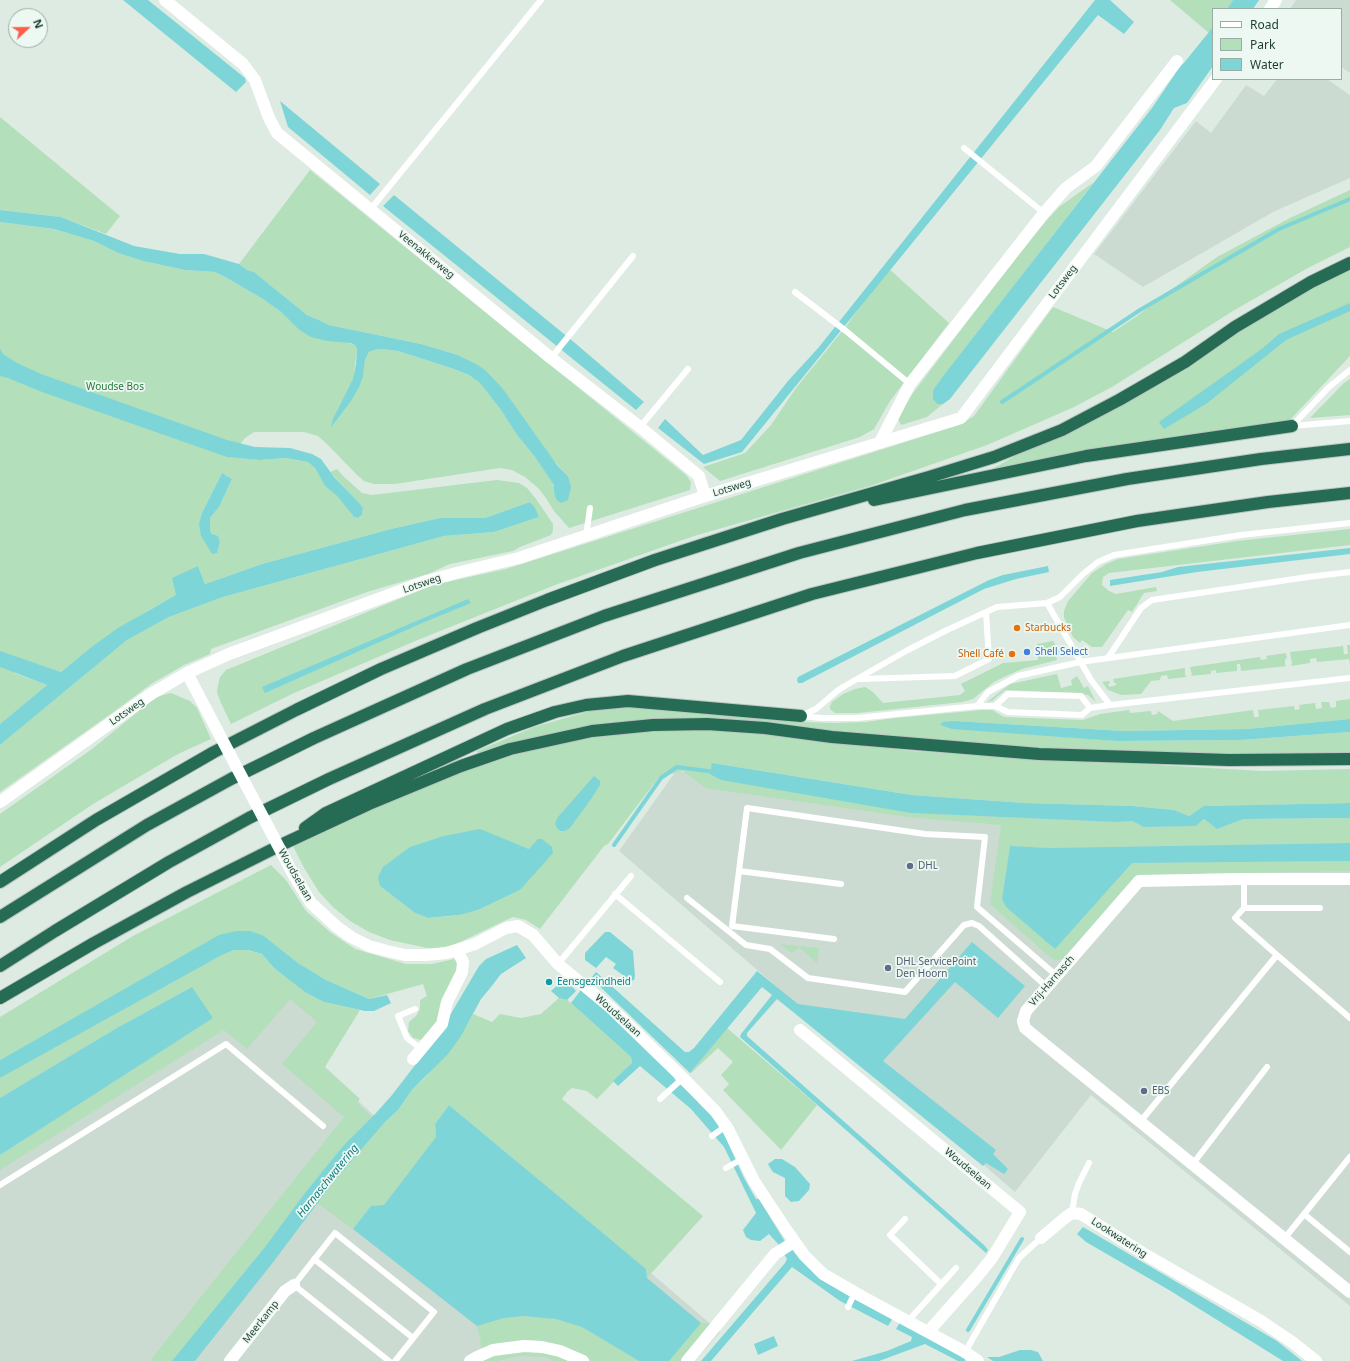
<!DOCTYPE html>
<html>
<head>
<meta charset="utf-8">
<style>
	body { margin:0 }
	#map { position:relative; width:1350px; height:1361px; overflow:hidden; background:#deebe3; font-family:"Noto Sans",sans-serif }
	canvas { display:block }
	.legend { position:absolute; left:1212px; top:8px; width:130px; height:72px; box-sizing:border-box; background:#eef8f2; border:1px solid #9aada4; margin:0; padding:5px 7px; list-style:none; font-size:12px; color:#1d3d30 }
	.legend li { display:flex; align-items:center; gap:8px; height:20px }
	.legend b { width:20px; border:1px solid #9aada4 }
	.north { position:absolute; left:8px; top:8px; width:40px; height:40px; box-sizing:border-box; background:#eef8f2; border:1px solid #9aada4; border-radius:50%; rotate:68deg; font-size:11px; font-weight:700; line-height:16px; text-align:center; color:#1d3d30 }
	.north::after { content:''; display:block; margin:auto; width:14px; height:18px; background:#ff5e48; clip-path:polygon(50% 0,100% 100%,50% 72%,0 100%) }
</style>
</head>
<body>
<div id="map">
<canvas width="1350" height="1361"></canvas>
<ul class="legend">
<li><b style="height:5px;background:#fff"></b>Road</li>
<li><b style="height:11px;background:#b3dfba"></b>Park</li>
<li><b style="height:11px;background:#7ed5d7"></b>Water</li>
</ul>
<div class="north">N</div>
</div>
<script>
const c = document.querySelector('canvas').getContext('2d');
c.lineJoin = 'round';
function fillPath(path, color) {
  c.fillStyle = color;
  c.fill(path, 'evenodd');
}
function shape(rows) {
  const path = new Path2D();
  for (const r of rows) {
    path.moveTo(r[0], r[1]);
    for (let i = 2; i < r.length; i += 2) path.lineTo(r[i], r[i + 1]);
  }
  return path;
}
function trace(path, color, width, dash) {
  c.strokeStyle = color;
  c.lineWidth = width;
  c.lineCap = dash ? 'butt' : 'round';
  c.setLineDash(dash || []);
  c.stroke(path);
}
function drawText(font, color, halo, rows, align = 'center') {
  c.font = font + ' "Noto Sans",sans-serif';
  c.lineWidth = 3.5;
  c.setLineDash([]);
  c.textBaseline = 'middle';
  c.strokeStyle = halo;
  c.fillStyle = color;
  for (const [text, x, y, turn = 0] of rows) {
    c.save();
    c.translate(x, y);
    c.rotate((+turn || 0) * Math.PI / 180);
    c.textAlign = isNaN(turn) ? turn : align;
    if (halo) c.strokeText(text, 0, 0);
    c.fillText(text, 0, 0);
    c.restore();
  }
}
fillPath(shape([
	[1296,0,1350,0,1350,73,1341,67,1341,9,1290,9],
	[1277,79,1327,79,1350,95,1350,178,1273,212,1143,287,1094,254,1196,121,1211,133,1246,85,1264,96],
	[676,771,1019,812,1350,834,1350,1306,1091,1095,1015,1192,619,851],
	[209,957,349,1024,320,1066,380,1121,703,1216,651,1273,720,1332,695,1361,0,1361,0,1074]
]), '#ccdbd2');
fillPath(shape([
	[1170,0,1233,0,1227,9,1213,9,1213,27,1209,33],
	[0,117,120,216,106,234,61,217,0,210],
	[310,170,686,475,691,482,690,490,569,528,554,511,546,498,538,488,525,477,512,470,500,468,395,484,374,484,364,481,357,475,327,444,318,436,304,432,254,432,245,438,230,457,259,460,286,458,308,462,315,468,325,486,337,496,354,517,358,518,362,515,363,508,330,472,337,469,343,476,362,493,372,495,497,480,519,483,527,488,536,499,553,524,553,531,551,535,520,547,513,551,450,564,428,574,367,592,211,649,210,654,184,665,151,684,119,708,0,792,0,745,127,640,169,617,223,597,444,536,494,532,539,517,530,502,485,518,440,518,391,529,262,564,205,584,198,566,177,595,149,610,90,648,61,672,25,660,14,673,47,685,0,724,0,222,54,229,94,241,118,253,143,261,185,270,215,272,225,277,263,299,281,312,298,329,355,345,357,349,354,373,363,375,365,360,369,352,374,350,381,349,398,351,454,369,469,375,480,383,501,410,517,435,535,457,552,481,555,489,568,476,455,354,421,344,329,325,319,320,307,315,254,272,247,270,239,264],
	[222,473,232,479,219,507,210,518,210,531,220,542,218,550,202,513],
	[1094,182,933,390,933,399,937,404,943,404,927,417,901,425,898,419,907,401,1024,247,1046,221,1059,207],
	[1350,190,1350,247,1306,269,1233,311,1112,387,1072,408,987,445,873,485,694,536,555,585,420,639,294,693,231,724,220,701,217,692,218,685,220,677,226,670,433,585,506,569,959,425,974,416,1053,307,1113,332,1137,316,1165,294,1217,257,1290,218],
	[1350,267,1350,356,1289,421,1147,441,990,470,1226,339],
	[888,268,949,323,890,401,874,429,860,437,720,481,703,467,745,453,771,425,796,388,847,325],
	[1350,379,1350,415,1310,418,1344,383],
	[1350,529,1350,545,1109,573,1103,577,1102,585,1109,591,1116,594,1156,587,1157,591,1144,593,1132,612,1128,610,1102,647,1092,647,1082,640,1080,643,1073,637,1064,617,1064,611,1068,601,1092,573,1106,564,1118,559,1237,541],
	[1053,641,1061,654,1056,656,1057,660,1022,669,1006,676,994,682,973,699,962,702,858,713,835,713,830,709,830,706,832,702,843,694,855,689,865,687,873,692,883,703,960,695,965,691,961,684,1003,663,1038,660,1037,644],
	[1347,645,1350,645,1350,665,1349,659,1317,662,1316,658,1310,659,1310,663,1291,666,1292,664,1290,652,1343,646,1344,654,1348,654],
	[1286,653,1287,658,1285,659,1285,665,1287,666,1241,671,1240,664,1237,664,1237,671,1216,673,1216,670,1211,671,1211,674,1190,676,1192,675,1190,667,1260,657,1261,660,1267,659,1266,656],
	[1185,668,1185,675,1187,677,1168,679,1167,675,1161,676,1160,680,1151,681,1141,694,1121,695,1108,690,1102,682,1109,681,1110,683,1108,684,1109,687,1116,685,1116,683,1114,683,1113,679],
	[1057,674,1061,688,1072,685,1071,680,1077,676,1084,688,1088,686,1096,702,1088,695,1079,693,1005,690,992,701,987,702,1010,684],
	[171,693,190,701,197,708,211,739,178,754,93,804,0,867,0,814,92,749,156,697],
	[1350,699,1350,719,1247,729,1124,731,955,721,945,727,1116,741,1240,740,1350,732,1350,753,1264,754,1115,751,936,742,726,720,657,718,609,723,552,734,478,754,477,751,534,727,597,709,617,705,803,722,834,723,865,722,895,718,982,710,992,710,1004,717,1083,720,1100,714,1129,710,1130,713,1151,711,1152,715,1157,714,1158,711,1173,721,1253,710,1254,717,1259,717,1258,710,1294,706,1295,710,1300,709,1299,705,1315,703,1316,709,1322,708,1321,702,1329,702,1331,708,1336,707,1336,701],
	[634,729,743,730,911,751,1089,761,1262,771,1350,769,1350,803,1205,806,1189,816,1174,810,1133,806,1025,803,912,795,712,763,911,813,1116,822,1132,821,1144,827,1196,826,1204,819,1217,829,1244,819,1350,818,1350,843,1049,848,1010,846,1002,899,1006,907,1055,949,1132,863,1350,861,1350,871,1142,875,1132,881,1065,956,1062,959,1055,960,1050,957,990,904,1001,825,908,817,705,788,683,771,659,777,608,844,604,846,540,929,526,920,513,917,504,921,454,945,432,949,390,940,369,932,350,921,334,908,319,892,303,866,292,844,471,766,596,732],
	[508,841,529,849,529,879,520,890,478,910,452,916,428,918,415,913,380,886],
	[271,865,286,880,306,911,330,932,355,949,406,964,432,964,454,959,458,961,461,967,440,1021,430,1034,421,1040,413,1038,408,1031,409,1022,416,1016,420,1009,420,1000,427,996,423,984,369,999,326,980,298,963,264,936,236,931,219,936,0,1060,0,1017,133,936],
	[780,944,819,948,817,963,799,947,792,953],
	[234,950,247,950,262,954,273,967,324,1002,360,1010,325,1067,360,1099,357,1103,372,1117,361,1127,305,1193,265,1247,172,1361,150,1361,344,1117,282,1064,317,1022,290,999,247,1049,224,1030,0,1170,0,1155,213,1018,191,987,117,1028,0,1098,0,1078,220,956],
	[559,998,567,1000,571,1003,631,1057,632,1063,597,1099,587,1091,572,1088,567,1092,562,1099,703,1216,647,1278,646,1269,449,1105,435,1124,436,1137,384,1205,371,1206,353,1229,317,1203,334,1181,384,1123,398,1110,412,1090,426,1077,467,1025,473,1014,492,1022,500,1014,521,1018,541,1014],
	[727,1028,817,1105,781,1150,723,1090,729,1084,721,1075,733,1062,718,1048,691,1073,690,1073],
	[524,1316,556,1319,574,1324,582,1327,639,1361,593,1361,562,1345,541,1341,523,1340,498,1343,482,1349,477,1326,504,1318],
	[701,1323,713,1324,681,1361,669,1361],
	[546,1350,574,1361,555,1361,545,1357,520,1356,497,1361,480,1361,495,1354]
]), '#b3dfba');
fillPath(shape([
	[123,0,148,0,245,78,246,82,236,92],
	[1095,0,1110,0,1134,22,1124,34,1098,15,742,452,704,464,658,428,665,419,703,455,741,440,788,381,819,347],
	[1233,0,1259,0,1253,9,1227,9],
	[1213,27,1213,66,1187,103,1174,108,1160,130,950,399,943,404,937,404,933,399,933,390,944,375,1152,108,1175,74,1174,69,1178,65,1183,64],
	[280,101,380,184,370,195,288,127],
	[394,195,575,343,644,402,636,410,383,206],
	[0,210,61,217,134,246,180,254,204,254,239,264,247,270,254,272,307,315,319,320,329,325,421,344,455,354,476,364,485,370,503,389,557,465,568,476,571,487,568,500,561,503,556,499,554,492,554,485,535,457,517,435,501,410,480,383,469,375,454,369,398,351,381,349,374,350,369,352,365,360,363,376,359,387,351,401,331,427,333,419,353,379,356,364,357,349,355,345,350,343,327,341,311,337,298,329,281,312,263,299,225,277,215,272,185,270,143,261,118,253,94,241,54,229,0,222],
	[1350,303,1350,311,1286,340,1206,404,1164,429,1159,422,1263,348,1279,334],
	[0,349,3,354,17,363,41,374,227,440,255,447,290,448,312,454,321,459,334,477,360,504,363,508,362,515,358,518,354,517,337,496,325,486,315,468,308,462,286,458,259,460,227,457,42,392,8,378,0,376],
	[222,473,232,479,219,507,210,518,210,531,212,534,218,536,220,542,217,553,212,554,201,536,199,524,202,513],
	[530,502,535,508,539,517,494,532,444,536,223,597,169,617,127,640,0,745,0,724,47,685,0,667,0,651,61,672,90,648,118,628,176,595,172,578,198,566,205,584,262,564,391,529,440,518,485,518],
	[1350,548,1350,554,1197,572,1110,586,1110,580,1162,572,1178,567],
	[1048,566,1049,572,1016,579,984,589,802,683,798,683,797,680,798,677,989,580,1003,575],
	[468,599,471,603,422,623,265,693,262,687],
	[1350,719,1350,732,1240,740,1116,741,952,729,940,725,943,722,955,721,1124,731,1247,729],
	[712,763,912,795,1025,803,1133,806,1174,810,1189,816,1204,806,1350,803,1350,818,1244,819,1217,829,1204,819,1196,826,1144,827,1132,821,1116,822,911,813,721,780,710,774],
	[594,776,600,781,600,785,591,799,570,828,565,831,560,831,557,828,555,823,558,817],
	[480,829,529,849,538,839,542,839,552,847,553,853,520,890,478,910,459,915,428,918,415,913,380,886,378,877,383,867,410,847,444,836],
	[1350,843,1350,861,1132,863,1055,949,1006,907,1002,899,1010,846,1049,848],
	[236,931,250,931,264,936,298,963,326,980,369,999,387,995,391,1003,374,1011,365,1011,324,1002,305,992,273,967,262,954,248,950,234,950,220,956,0,1078,0,1060,219,935],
	[605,932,610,932,633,951,635,976,634,980,631,981,613,968,616,964,606,957,596,968,585,960,585,953],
	[972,942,1025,986,998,1018,955,982,883,1061,996,1150,993,1154,1008,1169,1004,1174,986,1163,983,1166,777,999,747,1033,747,1036,984,1245,988,1250,986,1253,740,1037,741,1034,772,995,762,987,690,1073,591,978,596,972,685,1052,689,1052,694,1048,757,971,798,1004,905,1019],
	[517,945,526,958,501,974,491,987,481,999,461,1036,448,1054,412,1090,398,1110,384,1123,334,1181,274,1261,195,1361,172,1361,265,1247,305,1193,344,1145,376,1113,392,1095,439,1034,479,966,486,959],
	[561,982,568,982,576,991,567,1000,559,998,551,991],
	[192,987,213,1018,0,1155,0,1098,117,1028],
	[581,990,612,1016,671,1072,678,1085,681,1085,718,1121,744,1178,756,1199,759,1199,784,1240,795,1253,809,1268,893,1318,888,1326,840,1301,792,1267,711,1361,701,1361,785,1263,787,1259,778,1244,769,1234,760,1241,751,1240,746,1237,743,1230,756,1213,724,1147,691,1109,640,1066,618,1086,613,1081,632,1063,631,1057,571,1003],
	[449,1105,646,1269,647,1278,701,1323,669,1361,639,1361,582,1327,556,1319,523,1316,504,1318,477,1326,353,1229,371,1206,384,1205,436,1137,435,1124],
	[775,1159,782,1159,795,1167,810,1184,809,1190,799,1201,791,1202,785,1196,785,1178,773,1172,769,1166,768,1164],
	[1083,1227,1277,1341,1302,1361,1283,1361,1169,1290,1086,1242,1077,1234],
	[900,1322,965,1359,965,1361,958,1361,925,1344,879,1361,852,1361,887,1351,911,1341,912,1337,896,1329],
	[774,1336,778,1346,758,1355,754,1344],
	[1020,1350,1031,1350,1038,1352,1043,1361,993,1361,987,1357,999,1357]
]), '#7ed5d7');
trace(shape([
	[1002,402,1140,310,1279,229,1350,199],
	[614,845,661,778,677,767,715,772],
	[968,1330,1022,1239]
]), '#7ed5d7', 4);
const motorway = shape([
	[874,500,1086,456,1292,426],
	[305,828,326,813,507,729,555,712,586,705,628,701,801,716],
	[0,882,96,820,214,752,296,710,381,669,477,628,547,600,655,560,782,519,929,477,994,457,1062,430,1119,400,1185,362,1235,327,1311,282,1350,263],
	[0,917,147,825,231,779,314,738,467,669,604,616,799,553,965,510,1127,479,1261,459,1350,449],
	[0,966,55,931,169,862,249,818,329,779,485,709,623,656,812,594,977,553,1137,521,1268,502,1350,493],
	[0,998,94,943,187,892,285,843,369,804,461,766,510,749,592,731,653,725,707,724,765,728,832,737,1039,754,1229,760,1350,759]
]);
trace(motorway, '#bbc5c1', 14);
trace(shape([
	[964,148,1044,213],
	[370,210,541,0],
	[795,292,846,331,910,384],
	[551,358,633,256],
	[1292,426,1329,387,1350,370],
	[1292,426,1350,421],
	[640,427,688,369],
	[586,536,590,508],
	[1047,603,1091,680,1110,705],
	[1108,658,1141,608,1152,600,1308,577,1350,572],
	[860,679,955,676,989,659,986,613],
	[977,706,988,692,1018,676,1080,662,1350,625],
	[995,706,1008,694,1081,696,1090,708],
	[801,716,816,709,837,691,843,687,906,651,945,631,997,607,1047,603,1060,597,1083,574,1098,562,1114,555,1241,535,1350,523],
	[802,716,820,718,857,718,977,706,995,706,1008,712,1082,715,1090,708,1110,705,1350,678],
	[739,871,841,884],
	[1244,879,1244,908,1320,908],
	[615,894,720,982],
	[687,898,746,945,770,949,808,978,905,992,964,925,972,923,979,926,1047,987],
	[834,939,732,926,747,808,925,834,985,837,977,907,1057,976],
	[1277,955,1350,1018],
	[558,964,631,876],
	[415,1009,398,1016,407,1038,421,1049],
	[660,1099,683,1078],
	[1140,1122,1277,955,1235,918,1244,908],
	[712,1136,726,1126],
	[1192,1165,1267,1067],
	[726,1168,742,1159],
	[0,1185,226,1044,323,1126],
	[1072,1213,1075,1194,1079,1183,1089,1163],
	[1304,1214,1350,1252],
	[905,1219,890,1235,941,1284],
	[1284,1239,1350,1157],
	[314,1259,413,1338],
	[848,1307,855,1292],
	[908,1321,956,1268],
	[965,1352,1019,1258,1041,1238],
	[389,1361,294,1285,335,1233,434,1312,395,1361]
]), '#fff', 6);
trace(shape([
	[1270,9,1276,0],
	[880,442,910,384,1044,213,1066,188,1096,166,1177,61],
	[705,496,961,418,1216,79],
	[187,673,217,730],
	[292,872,311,903,337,927,351,937,369,946,387,951,405,955,425,955,447,953,475,944,506,928,518,926,533,935,558,964,611,1008,683,1078,716,1112,728,1129,754,1181,785,1228,804,1255,823,1274,861,1296,965,1352,978,1361],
	[1350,879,1239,879,1139,881,1026,1011,1023,1021,1025,1028,1037,1038,1350,1292],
	[800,1030,1020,1212,992,1258,975,1279,928,1332],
	[413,1059,442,1024,447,1002,462,972,463,962,457,950],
	[1041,1238,1066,1217,1072,1213,1081,1214,1146,1255,1261,1321,1292,1342,1316,1361],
	[230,1361,285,1291,294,1285],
	[687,1361,775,1254,794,1242]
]), '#fff', 12);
trace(shape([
	[0,802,151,694,187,673,229,654,427,581,460,572,519,558,705,496,699,476,640,427,551,358,277,133,269,118,255,80,243,64,165,0],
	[470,1361,477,1357,493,1350,524,1346,542,1347,560,1351,583,1361]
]), '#fff', 12);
trace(motorway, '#266c55', 12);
trace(shape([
	[217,730,292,872]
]), '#fff', 12);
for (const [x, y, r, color] of [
	[1017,628,4,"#e8710a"],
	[1027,652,4,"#3f7fe0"],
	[1012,654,4,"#e8710a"],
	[910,866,4,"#5c6f8a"],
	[888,968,4,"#5c6f8a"],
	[549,982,4,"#0f9aa8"],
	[1144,1091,4,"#5c6f8a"]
]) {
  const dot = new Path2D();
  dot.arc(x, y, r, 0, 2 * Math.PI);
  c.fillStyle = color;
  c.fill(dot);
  trace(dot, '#eef8f2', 1.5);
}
drawText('10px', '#1d3d30', '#eef8f2', [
	["Veenakkerweg",426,255,39],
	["Lotsweg",1063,282,-53],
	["Lotsweg",732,488,-17],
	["Lotsweg",422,584,-19],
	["Lotsweg",127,712,-35],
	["Woudselaan",295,875,60],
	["Vrij-Harnasch",1052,981,-49],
	["Woudselaan",618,1016,42],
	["Woudselaan",968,1169,40],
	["Lookwatering",1119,1238,33],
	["Meerkamp",261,1322,-52]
]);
drawText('10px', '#237839', '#eef8f2', [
	["Woudse Bos",115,387]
]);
drawText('10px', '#c56008', '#eef8f2', [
	["Starbucks",1025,628],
	["Shell Café",1004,654,"right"]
], 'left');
drawText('10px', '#366cbe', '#eef8f2', [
	["Shell Select",1035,652]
], 'left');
drawText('10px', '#4e5e75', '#eef8f2', [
	["DHL",918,866],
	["DHL ServicePoint",896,962],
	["Den Hoorn",896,974],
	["EBS",1152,1091]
], 'left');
drawText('10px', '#0d838f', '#eef8f2', [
	["Eensgezindheid",557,982]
], 'left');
drawText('italic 11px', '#117a7e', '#eef8f2', [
	["Harnaschwatering",328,1181,-51]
]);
</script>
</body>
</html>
